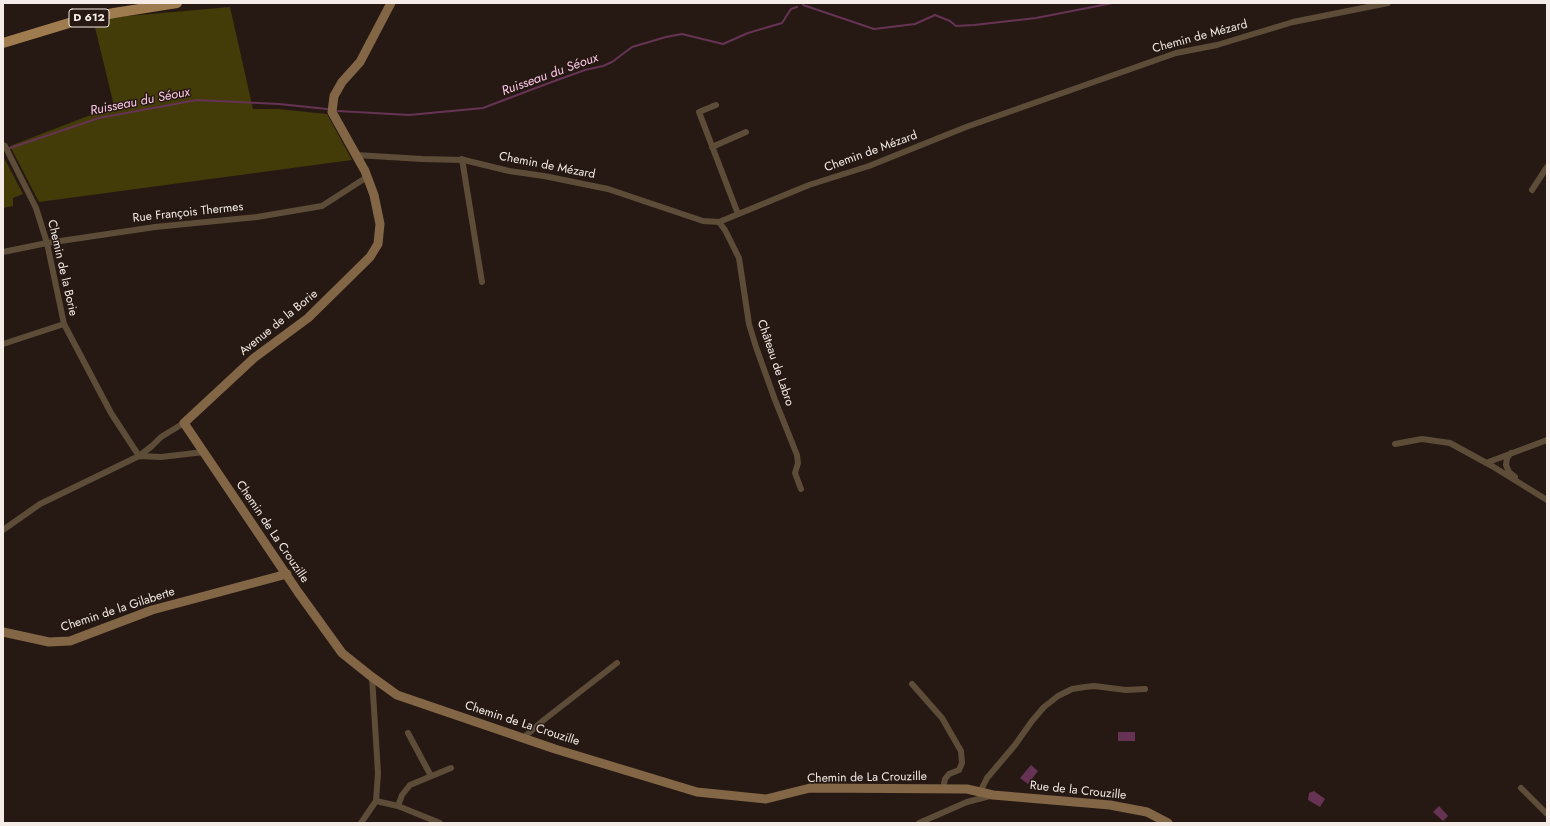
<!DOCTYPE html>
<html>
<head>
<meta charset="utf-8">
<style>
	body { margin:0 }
	#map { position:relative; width:1550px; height:826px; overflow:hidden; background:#261913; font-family:Jost,sans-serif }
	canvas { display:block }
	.frame { position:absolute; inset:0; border:4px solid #f5ebe7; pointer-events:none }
</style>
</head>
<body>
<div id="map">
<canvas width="1550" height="826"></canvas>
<div class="frame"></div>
</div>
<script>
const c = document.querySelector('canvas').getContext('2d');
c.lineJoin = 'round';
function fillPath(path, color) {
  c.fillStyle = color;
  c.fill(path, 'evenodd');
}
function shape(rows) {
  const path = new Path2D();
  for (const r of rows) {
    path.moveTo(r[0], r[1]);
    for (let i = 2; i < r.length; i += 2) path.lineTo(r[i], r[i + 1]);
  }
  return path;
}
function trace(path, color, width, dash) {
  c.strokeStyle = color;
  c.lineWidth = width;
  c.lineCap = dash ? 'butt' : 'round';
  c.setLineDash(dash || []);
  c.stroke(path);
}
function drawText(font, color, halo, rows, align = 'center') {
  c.font = font + ' Jost,sans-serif';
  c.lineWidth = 3;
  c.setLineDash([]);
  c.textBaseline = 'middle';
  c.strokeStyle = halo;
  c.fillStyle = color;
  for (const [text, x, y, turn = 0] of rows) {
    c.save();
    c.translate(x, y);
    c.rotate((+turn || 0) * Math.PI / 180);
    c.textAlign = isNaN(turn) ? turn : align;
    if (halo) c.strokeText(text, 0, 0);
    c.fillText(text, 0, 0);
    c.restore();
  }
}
fillPath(shape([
	[230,7,253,109,278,109,327,114,352,160,39,202,10,146,114,106,93,19],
	[3,156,23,194,13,198,13,206,3,208]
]), '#433b08');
fillPath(shape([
	[1118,732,1135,732,1135,741,1118,741],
	[1031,765,1038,771,1028,784,1020,778],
	[1314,791,1325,799,1320,807,1308,800,1309,793],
	[1439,806,1448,816,1443,821,1433,812]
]), '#673354');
trace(shape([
	[803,5,874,29,915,24,935,15,950,21,956,26,974,25,1036,18,1113,3],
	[338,111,409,115,483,108,549,83,585,70,603,66,612,62,632,47,666,37,682,34,723,44,748,33,782,23,791,9,797,7],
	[10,148,99,118,197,100,279,104,327,109]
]), '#673354', 2);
trace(shape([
	[716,105,699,112,738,214],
	[3,145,5,146,36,208,47,243,64,324,111,413,139,456],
	[712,147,746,132],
	[356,155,422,159,464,160,509,171,544,176,608,189,703,221,719,222,809,185,869,166,966,127,1176,53,1217,45,1293,22,1388,3],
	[462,159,482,282],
	[1532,190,1547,167],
	[719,222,725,230,739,258,749,324,756,347,775,400,797,455,798,463,795,473,801,489],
	[3,252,47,243,155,227,257,217,322,206,367,177],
	[3,344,64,324],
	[1395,444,1422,439,1450,443,1492,466,1547,500],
	[1511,453,1507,458,1506,465,1509,472,1515,477],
	[139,456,161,457,204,452],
	[1486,463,1547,440],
	[3,530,40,504,139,456,152,446,161,437,184,423],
	[912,684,942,718,961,751,962,763,959,770,949,774,945,779,943,788,942,789],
	[408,733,431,776],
	[523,738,545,719,617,663],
	[1521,788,1547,814],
	[980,792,987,778,1015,745,1032,721,1044,707,1058,696,1072,689,1085,687,1094,686,1126,690,1145,689],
	[376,801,398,806,440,823],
	[398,806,402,795,410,785,451,768],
	[361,823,376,801,378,773,372,677],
	[919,823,967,802,990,796]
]), '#5d4c38', 6);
trace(shape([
	[391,3,360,62,342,82,334,96,332,112,365,171,374,195,380,224,378,244,370,257,308,318,254,358,184,423,298,592,342,653,372,677,397,695,555,749,697,792,766,799,810,788,967,789,993,795,1110,805,1147,812,1168,823],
	[3,632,49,642,70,641,152,610,287,574]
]), '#826646', 9);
trace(shape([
	[3,43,79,20,114,13,177,3]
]), '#9f7b50', 10);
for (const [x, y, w] of [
	[89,18,40]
]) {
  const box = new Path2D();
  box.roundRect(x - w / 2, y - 9, w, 18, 3);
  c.fillStyle = '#261913';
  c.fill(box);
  trace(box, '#f5ebe7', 1);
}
drawText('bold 11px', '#f5ebe7', null, [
	["D 612",89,18]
]);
drawText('12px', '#f5ebe7', '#261913', [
	["Chemin de Mézard",1200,37,-15],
	["Chemin de Mézard",871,152,-20],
	["Chemin de Mézard",547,166,11],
	["Rue François Thermes",188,213,-6],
	["Chemin de la Borie",62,268,77],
	["Avenue de la Borie",279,323,-39],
	["Château de Labro",775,363,71],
	["Chemin de La Crouzille",272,532,56],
	["Chemin de la Gilaberte",118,610,-18],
	["Chemin de La Crouzille",522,724,18],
	["Chemin de La Crouzille",867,778,-1],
	["Rue de la Crouzille",1078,791,6]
]);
drawText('italic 13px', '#fcc8e7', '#261913', [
	["Ruisseau du Séoux",550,75,-20],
	["Ruisseau du Séoux",140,102,-11]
]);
</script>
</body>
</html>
